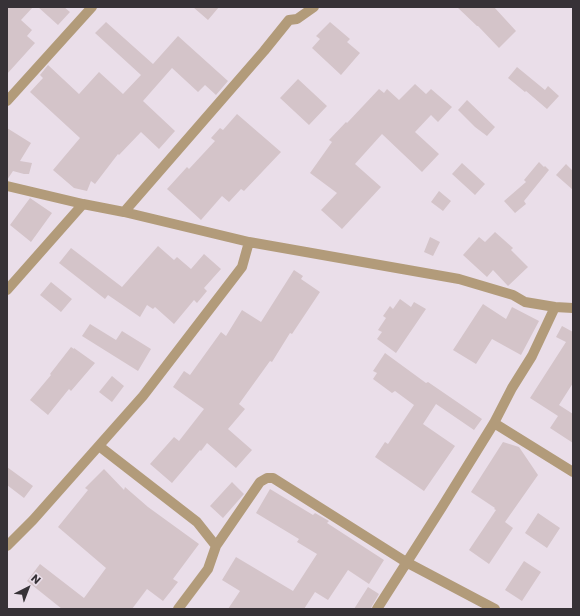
<!DOCTYPE html>
<html>
<head>
<meta charset="utf-8">
<style>
	body { margin:0 }
	#map { position:relative; width:580px; height:616px; overflow:hidden; background:#eadee9; font-family:Poppins,sans-serif }
	canvas { display:block }
	.frame { position:absolute; inset:0; border:8px solid #373237; pointer-events:none }
	.north { position:absolute; left:8px; top:568px; width:40px; height:40px; -webkit-text-stroke:3px #eadee9; paint-order:stroke; rotate:42deg; font-size:11px; font-weight:700; line-height:16px; text-align:center; color:#373237 }
	.north::after { content:''; display:block; margin:auto; width:14px; height:18px; background:#373237; clip-path:polygon(50% 0,100% 100%,50% 72%,0 100%) }
</style>
</head>
<body>
<div id="map">
<canvas width="580" height="616"></canvas>
<div class="frame"></div>
<div class="north">N</div>
</div>
<script>
const c = document.querySelector('canvas').getContext('2d');
c.lineJoin = 'round';
function fillPath(path, color) {
  c.fillStyle = color;
  c.fill(path, 'evenodd');
}
function shape(rows) {
  const path = new Path2D();
  for (const r of rows) {
    path.moveTo(r[0], r[1]);
    for (let i = 2; i < r.length; i += 2) path.lineTo(r[i], r[i + 1]);
  }
  return path;
}
function trace(path, color, width, dash) {
  c.strokeStyle = color;
  c.lineWidth = width;
  c.lineCap = dash ? 'butt' : 'round';
  c.setLineDash(dash || []);
  c.stroke(path);
}
fillPath(shape([
	[7,7,33,7,21,20,32,30,27,36,35,43,7,74],
	[38,7,64,7,70,12,58,25],
	[193,7,219,7,208,20],
	[457,7,494,7,516,31,499,48,478,26,477,26],
	[106,22,153,64,178,36,228,81,216,95,205,85,198,92,172,68,143,101,175,131,159,149,141,132,119,155,118,154,95,184,91,181,87,191,74,188,53,170,80,138,30,92,43,78,40,75,48,65,79,94,99,72,123,94,141,75,95,33],
	[330,22,350,39,347,42,360,53,341,75,312,48,320,39,316,36],
	[517,67,545,90,548,86,559,96,547,109,526,91,525,92,508,78],
	[298,79,327,106,309,125,280,98],
	[415,84,426,94,431,89,452,107,438,122,431,115,415,132,439,154,422,172,382,134,355,164,381,187,342,229,321,210,337,193,310,173,332,142,329,140,346,122,347,123,379,89,384,93,387,89,399,100],
	[467,100,495,127,487,136,475,127,458,110],
	[237,114,281,152,244,191,241,189,229,202,222,196,201,220,167,189,187,167,189,169,215,141,211,138,220,128,223,130],
	[7,128,31,143,20,161,32,163,29,174,24,174,13,171,7,180],
	[539,162,544,167,545,166,549,170,524,201,526,204,515,213,504,201,526,182,524,180],
	[462,163,485,184,475,195,452,174],
	[566,164,573,171,573,190,556,175],
	[439,191,451,201,443,211,431,202],
	[30,198,52,213,31,242,10,225],
	[495,232,513,248,511,250,528,267,508,286,493,270,487,277,463,255,479,237,485,242],
	[430,237,440,242,433,256,424,252],
	[158,246,174,260,177,257,191,269,204,254,221,269,204,288,207,291,197,303,194,300,174,324,155,307,153,309,147,305,140,317,108,295,105,299,59,263,71,248,122,287],
	[294,270,303,276,301,279,320,292,292,334,290,333,272,362,270,361,239,404,245,409,228,429,252,450,236,468,207,443,201,451,200,450,172,483,150,464,174,437,179,441,204,409,173,387,184,371,190,375,221,332,226,336,242,310,261,322],
	[51,282,72,299,61,312,40,295],
	[400,299,411,307,414,302,426,309,396,353,377,339,382,332,378,330,386,318,383,316,390,306,393,309],
	[483,304,506,319,512,307,539,321,521,355,492,339,476,364,453,350],
	[90,324,116,340,122,331,151,349,138,371,82,336],
	[562,326,573,332,573,383,559,405,573,414,573,443,550,428,558,416,530,398,566,342,556,337],
	[71,347,74,349,74,348,95,363,71,391,69,389,48,415,30,400,51,375,50,374],
	[385,353,426,383,428,382,482,419,474,430,436,404,423,424,455,446,424,491,375,457,385,442,388,444,414,405,395,391,392,393,373,379,377,373,373,371],
	[112,376,124,386,112,402,99,392],
	[503,442,519,447,538,475,505,522,513,528,489,564,469,550,496,510,494,509,495,508,471,492],
	[7,467,33,486,24,498,7,485],
	[104,469,124,490,125,487,148,507,199,544,173,579,178,582,163,601,147,589,132,609,62,609,27,581,40,564,84,598,106,568,58,527,88,490,85,488],
	[232,482,244,494,223,518,210,506],
	[270,489,313,515,315,513,329,521,327,523,384,560,369,584,348,570,328,600,315,592,304,609,228,609,240,591,222,580,236,557,293,591,317,554,297,542,299,539,256,513],
	[538,513,560,528,547,548,525,533],
	[524,561,541,572,522,601,505,590],
	[368,587,379,594,372,606,371,609,354,609]
]), '#d4c4c9');
trace(shape([
	[7,101,92,7],
	[7,186,83,204,124,212,249,242,459,279,513,295,525,302,555,307,573,308],
	[124,212,264,51,289,20,297,19,314,7],
	[7,290,83,204],
	[494,423,573,472],
	[99,446,197,522,216,546,208,569,178,609],
	[7,546,33,520,143,396,242,267,249,242],
	[216,546,260,482,267,478,273,478,406,562,495,609],
	[377,609,442,507,494,423,512,388,532,356,555,307]
]), '#b29b7a', 10);
</script>
</body>
</html>
